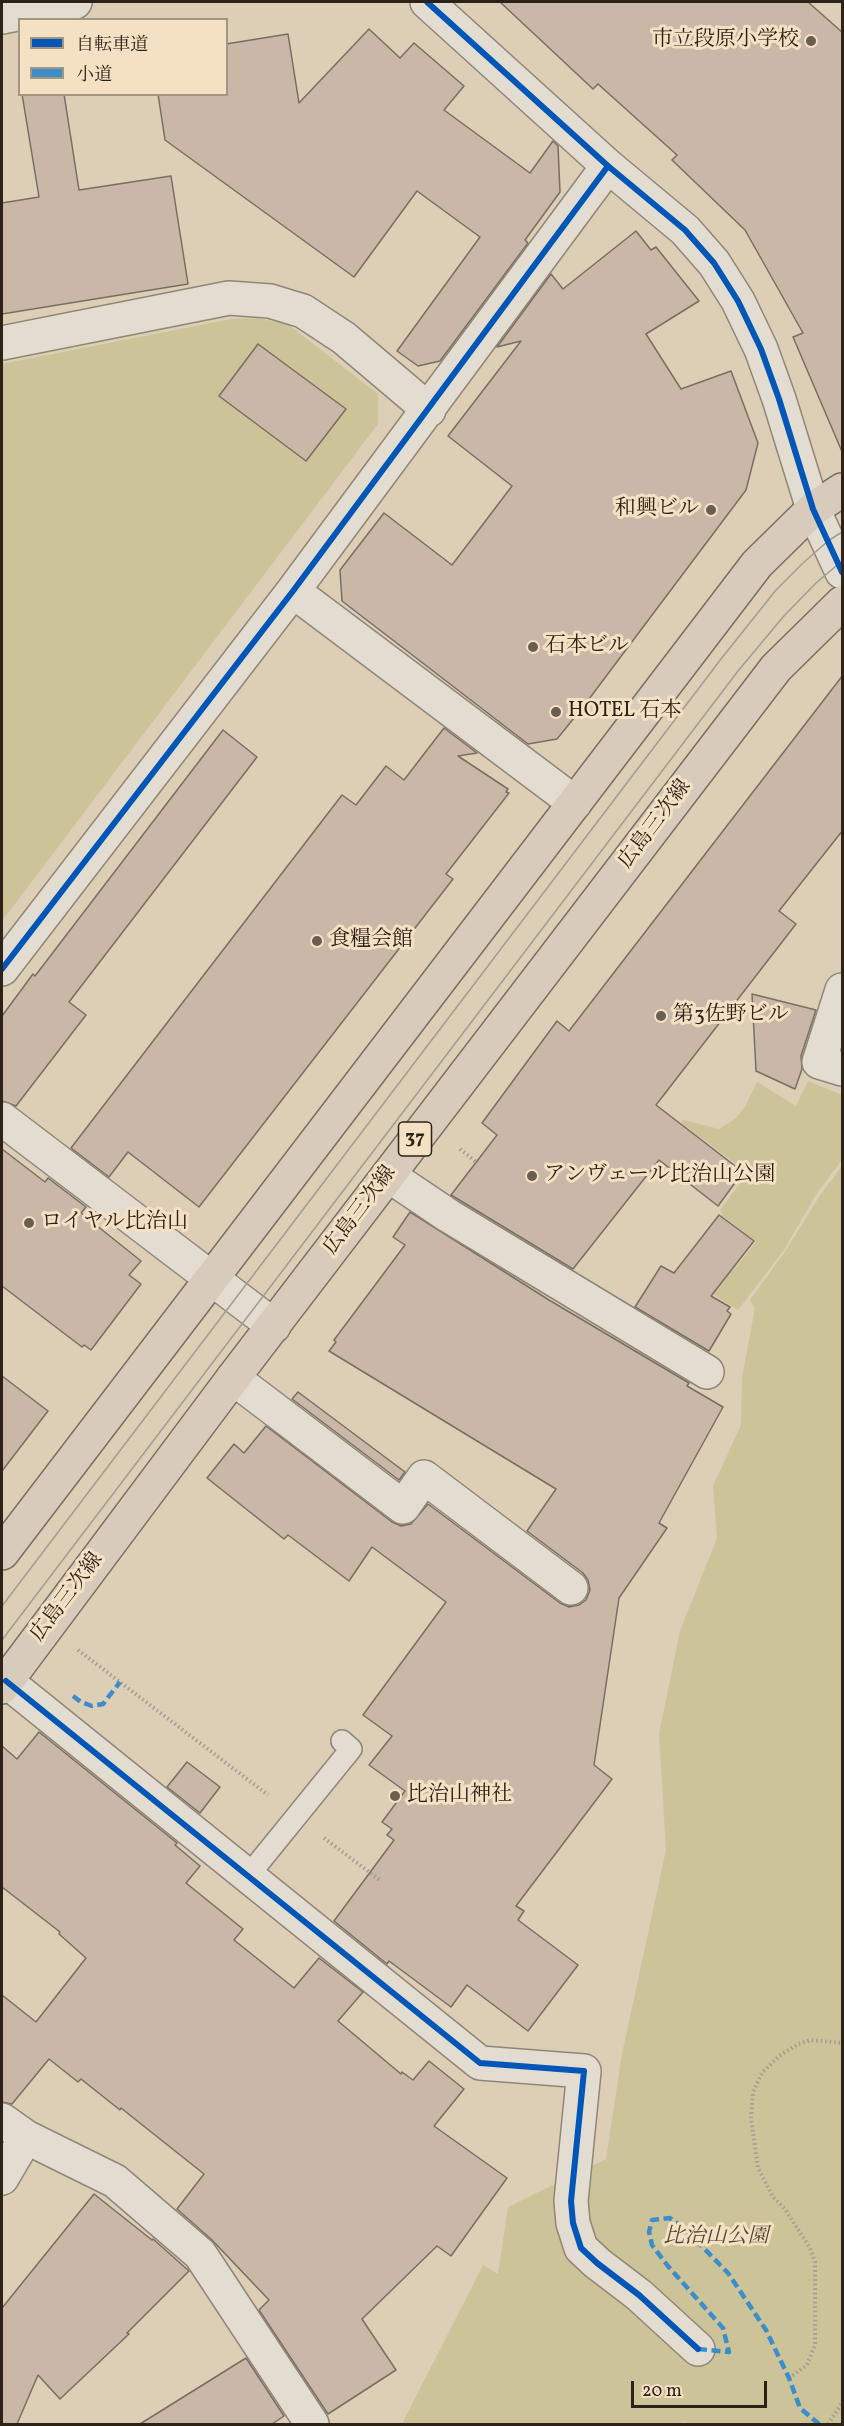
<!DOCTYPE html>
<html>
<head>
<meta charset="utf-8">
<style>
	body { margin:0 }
	#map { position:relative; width:844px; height:2426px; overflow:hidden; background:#ddceb6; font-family:Vollkorn,"Noto Serif JP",serif }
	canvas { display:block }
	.frame { position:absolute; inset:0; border:3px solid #2c2217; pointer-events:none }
	.legend { position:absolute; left:18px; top:18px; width:210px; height:78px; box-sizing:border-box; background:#f4e1c4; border:2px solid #a4957f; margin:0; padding:8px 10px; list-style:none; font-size:18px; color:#2c2217 }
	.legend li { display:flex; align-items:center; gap:12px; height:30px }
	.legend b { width:30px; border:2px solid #a4957f }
	.scale { position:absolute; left:631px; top:2381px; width:136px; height:27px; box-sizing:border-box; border:3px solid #2c2217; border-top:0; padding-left:8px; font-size:18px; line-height:21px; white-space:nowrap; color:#2c2217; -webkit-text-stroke:4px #f4e1c4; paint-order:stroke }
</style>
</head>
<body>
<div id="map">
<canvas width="844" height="2426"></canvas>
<div class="frame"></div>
<ul class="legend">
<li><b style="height:8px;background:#0057b8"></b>自転車道</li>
<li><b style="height:8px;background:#3b8ec9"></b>小道</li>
</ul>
<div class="scale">20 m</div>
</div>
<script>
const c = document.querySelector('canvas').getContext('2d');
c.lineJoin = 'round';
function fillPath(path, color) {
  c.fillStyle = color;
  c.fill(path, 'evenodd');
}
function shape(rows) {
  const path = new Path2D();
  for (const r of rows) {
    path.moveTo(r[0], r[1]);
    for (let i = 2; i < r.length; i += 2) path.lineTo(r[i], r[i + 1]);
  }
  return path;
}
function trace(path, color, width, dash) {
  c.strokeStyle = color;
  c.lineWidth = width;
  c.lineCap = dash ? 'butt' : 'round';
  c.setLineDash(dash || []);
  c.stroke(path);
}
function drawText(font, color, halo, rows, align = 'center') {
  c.font = font + ' Vollkorn,"Noto Serif JP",serif';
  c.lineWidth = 6;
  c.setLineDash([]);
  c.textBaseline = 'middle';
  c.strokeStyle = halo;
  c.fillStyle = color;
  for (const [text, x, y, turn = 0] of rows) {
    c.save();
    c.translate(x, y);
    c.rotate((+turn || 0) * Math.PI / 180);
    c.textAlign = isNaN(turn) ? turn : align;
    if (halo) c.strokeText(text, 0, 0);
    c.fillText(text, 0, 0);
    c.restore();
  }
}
fillPath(shape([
	[258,318,289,325,378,394,378,424,2,921,2,364,231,319],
	[808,1081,842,1095,842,1160,817,1193,784,1250,738,1310,677,1272,697,1245,733,1271,756,1242,721,1215,722,1212,720,1210,748,1173,681,1123,683,1120,719,1129,735,1119,745,1107,757,1082,796,1106],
	[842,1166,842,2424,688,2424,683,2421,680,2424,402,2424,483,2265,498,2274,508,2207,606,2159,622,2054,666,1850,659,1734,680,1631,717,1538,713,1486,741,1425,742,1378,755,1308,750,1300,786,1250,821,1194]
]), '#ccc399');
const building = shape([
	[500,2,808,2,843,33,843,454,793,337,803,333,745,230,672,160,677,155,598,84,593,89,500,2],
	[369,29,400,58,414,43,464,86,444,110,530,173,553,141,558,146,560,192,525,240,528,243,440,361,418,366,397,351,480,237,417,191,354,277,165,140,158,94,226,94,226,44,288,34,299,103,369,29],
	[22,94,64,94,79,190,171,176,188,284,2,314,2,203,39,197,22,94],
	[636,231,651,250,656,247,699,301,646,334,681,389,731,371,758,443,746,490,583,707,557,739,528,744,342,601,340,570,384,513,452,565,512,486,448,436,521,341,497,347,551,274,563,289,636,231],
	[258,344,346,409,306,461,219,396,258,344],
	[843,675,843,830,779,911,796,924,656,1105,743,1172,718,1206,659,1160,573,1269,451,1195,497,1135,482,1123,557,1021,569,1031,843,675],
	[444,728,477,753,458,756,508,789,506,792,509,793,446,874,453,879,199,1207,128,1152,109,1177,71,1148,342,795,356,805,386,766,404,780,444,728],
	[223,730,257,757,69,1002,86,1015,16,1106,2,1101,2,1016,33,974,35,976,223,730],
	[752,994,816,1010,801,1056,802,1069,795,1089,756,1071,752,994],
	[2,1149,45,1182,48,1178,86,1207,81,1213,141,1261,129,1275,141,1284,91,1350,84,1345,82,1347,2,1286,2,1149],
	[410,1212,549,1300,689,1383,687,1386,723,1407,659,1523,667,1528,619,1598,594,1765,612,1779,516,1906,524,1911,518,1920,578,1965,528,2031,467,1985,451,2007,389,1961,387,1964,334,1921,394,1840,387,1835,392,1829,382,1822,405,1791,369,1765,392,1736,363,1715,446,1602,372,1547,349,1581,288,1535,284,1539,207,1478,234,1444,244,1453,266,1426,392,1522,401,1526,411,1524,428,1504,560,1603,569,1607,579,1605,586,1600,590,1590,588,1580,583,1573,527,1531,556,1489,329,1351,336,1342,334,1340,405,1245,393,1237,410,1212],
	[719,1215,754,1241,711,1296,730,1307,727,1311,731,1314,709,1351,635,1307,661,1266,674,1273,719,1215],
	[2,1376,48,1411,2,1471,2,1376],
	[298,1392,405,1472,399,1480,292,1399,298,1392],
	[39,1732,177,1843,175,1845,200,1866,186,1883,243,1929,234,1940,294,1988,319,1958,363,1992,338,2021,401,2074,402,2072,413,2080,429,2061,464,2089,434,2126,507,2178,451,2256,437,2246,362,2319,396,2370,328,2414,259,2310,269,2300,212,2240,177,2209,204,2174,121,2108,120,2110,81,2079,78,2082,49,2059,12,2104,2,2102,2,1995,36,2022,86,1958,59,1934,60,1932,2,1887,2,1746,17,1759,39,1732],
	[187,1762,220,1787,200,1813,167,1787,187,1762],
	[94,2194,152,2240,153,2239,189,2271,127,2333,129,2334,60,2399,38,2375,17,2424,2,2424,2,2308,94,2194],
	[246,2358,284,2416,272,2424,140,2424,246,2358]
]);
fillPath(building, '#c9b7a7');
trace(building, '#786f62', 1.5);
const service = shape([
	[248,1876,351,1749,342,1741]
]);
const minor = shape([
	[427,2,608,166,685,230,714,263,738,301,761,349,779,399,813,509],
	[2,17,75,2],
	[2,343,229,298,270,301,303,311,344,338,429,410],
	[293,591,575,803],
	[2,969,293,591,608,166],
	[842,990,819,1062,842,1069],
	[2,1119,274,1326],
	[388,1175,449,1216,707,1372],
	[233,1378,403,1507,424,1477,571,1588],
	[6,1681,480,2063,584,2071,571,2201,573,2223,581,2248,597,2263,639,2295,698,2349],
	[2,2120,26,2137,115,2181,200,2254,312,2424],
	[2,2178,26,2137]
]);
const tertiary = shape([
	[813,509,842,572]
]);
const primary = shape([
	[2,1553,757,564,813,509,842,490],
	[2,1687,233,1378,776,668,842,603]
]);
trace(service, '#908678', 24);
trace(minor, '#908678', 36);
trace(tertiary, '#908678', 36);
trace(primary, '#786f62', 36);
trace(shape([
	[460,1149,476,1162],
	[78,1650,268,1795],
	[324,1838,381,1881],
	[789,2378,807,2365,815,2345,815,2262,810,2248,785,2209,773,2197,758,2168,751,2118,753,2092,762,2073,779,2056,798,2044,811,2040,842,2043],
	[828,2424,842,2403]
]), '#a29c91', 4, [1.5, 3]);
trace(service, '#e3dcd0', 21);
trace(minor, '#e3dcd0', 33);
trace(tertiary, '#e3dcd0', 33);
trace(primary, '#d7ccbb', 33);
trace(shape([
	[2,1606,721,659,776,590,803,563,828,541,842,532],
	[2,1640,738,671,783,617,816,583,842,561]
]), '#a29c91', 1.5);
trace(shape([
	[73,1696,81,1702,92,1706,103,1704,120,1682],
	[698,2349,729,2352,723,2328,667,2265,652,2245,649,2232,652,2220,670,2218,685,2229,728,2273,766,2330,789,2378,800,2408,819,2424]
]), '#3b8ec9', 4.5, [9, 4.5]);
trace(shape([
	[427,2,608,166,685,230,714,263,738,301,761,349,779,399,813,509,842,572],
	[2,969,293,591,608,166],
	[6,1681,480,2063,584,2071,571,2201,573,2223,581,2248,597,2263,639,2295,698,2349]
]), '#0057b8', 6);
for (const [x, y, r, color] of [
	[811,41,6,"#6a5e4f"],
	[711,510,6,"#6a5e4f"],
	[533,647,6,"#6a5e4f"],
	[556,712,6,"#6a5e4f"],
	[317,941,6,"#6a5e4f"],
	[661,1016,6,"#6a5e4f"],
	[532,1176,6,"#6a5e4f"],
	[29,1223,6,"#6a5e4f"],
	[395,1796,6,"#6a5e4f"]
]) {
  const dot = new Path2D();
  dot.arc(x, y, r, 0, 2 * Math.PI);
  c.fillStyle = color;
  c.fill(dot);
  trace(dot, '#f4e1c4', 2);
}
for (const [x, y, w] of [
	[415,1139,33]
]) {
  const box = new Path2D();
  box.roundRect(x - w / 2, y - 17, w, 34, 4.5);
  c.fillStyle = '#f4e1c4';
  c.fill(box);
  trace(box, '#2c2217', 1.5);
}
drawText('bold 20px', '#2c2217', null, [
	["37",415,1139]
]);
drawText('21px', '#2c2217', '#f4e1c4', [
	["市立段原小学校",799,41,"right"],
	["和興ビル",699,510,"right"],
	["石本ビル",545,647],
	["HOTEL 石本",568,712],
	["食糧会館",329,941],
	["第3佐野ビル",673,1016],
	["アンヴェール比治山公園",544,1176],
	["ロイヤル比治山",41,1223],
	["比治山神社",407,1796]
], 'left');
drawText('21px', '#2c2217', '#f4e1c4', [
	["広島三次線",656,825,-53],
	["広島三次線",361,1211,-53],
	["広島三次線",68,1598,-53]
]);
drawText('italic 21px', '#514832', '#f4e1c4', [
	["比治山公園",716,2238]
]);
</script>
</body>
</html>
